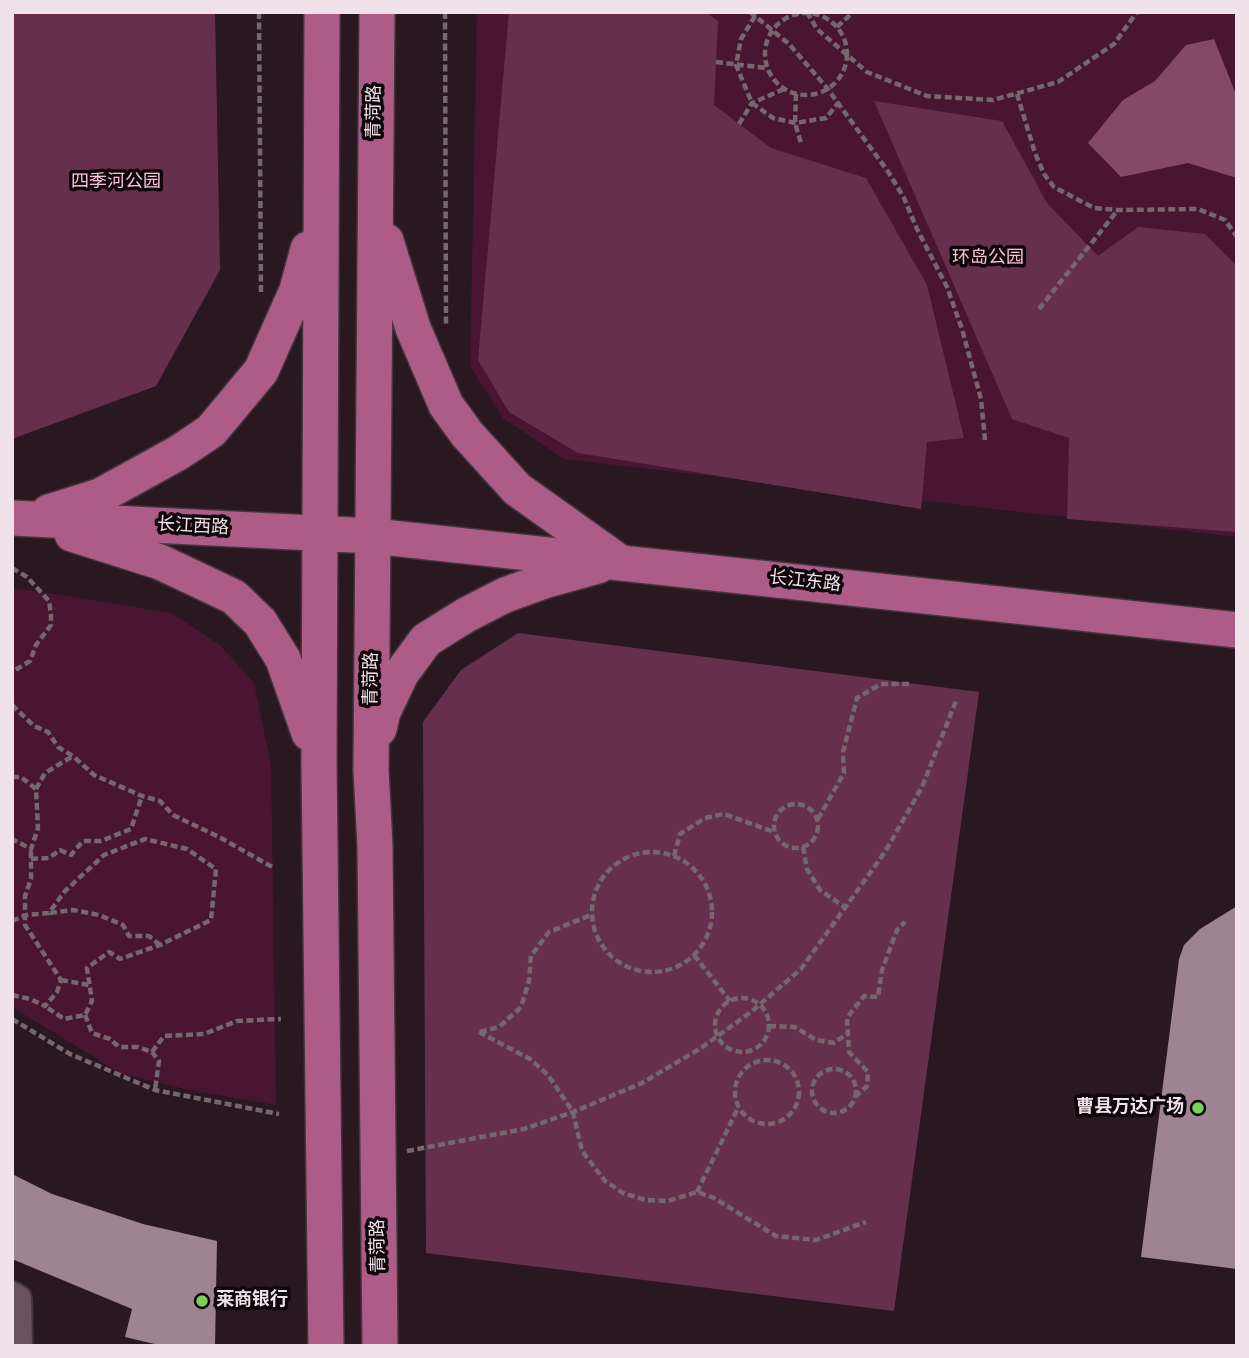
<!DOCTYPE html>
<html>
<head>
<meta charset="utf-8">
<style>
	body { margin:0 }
	#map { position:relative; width:1249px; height:1358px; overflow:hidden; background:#2a1821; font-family:"Titillium Web",sans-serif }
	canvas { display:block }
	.frame { position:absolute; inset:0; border:14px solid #f0e2e8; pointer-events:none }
</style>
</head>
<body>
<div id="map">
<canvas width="1249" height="1358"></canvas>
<div class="frame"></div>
</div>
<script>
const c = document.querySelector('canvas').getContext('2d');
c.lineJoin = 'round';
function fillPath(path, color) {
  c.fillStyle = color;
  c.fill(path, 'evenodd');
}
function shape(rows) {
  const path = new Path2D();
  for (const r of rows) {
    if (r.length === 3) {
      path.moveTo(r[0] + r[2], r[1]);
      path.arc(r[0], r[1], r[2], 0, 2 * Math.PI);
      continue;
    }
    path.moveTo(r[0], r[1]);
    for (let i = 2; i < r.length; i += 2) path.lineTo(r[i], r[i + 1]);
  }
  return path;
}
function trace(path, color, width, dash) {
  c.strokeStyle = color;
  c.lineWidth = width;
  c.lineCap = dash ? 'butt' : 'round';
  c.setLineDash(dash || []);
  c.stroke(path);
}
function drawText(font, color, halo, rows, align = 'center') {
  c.font = font + ' "Titillium Web","Noto Sans SC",sans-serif';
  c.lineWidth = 7;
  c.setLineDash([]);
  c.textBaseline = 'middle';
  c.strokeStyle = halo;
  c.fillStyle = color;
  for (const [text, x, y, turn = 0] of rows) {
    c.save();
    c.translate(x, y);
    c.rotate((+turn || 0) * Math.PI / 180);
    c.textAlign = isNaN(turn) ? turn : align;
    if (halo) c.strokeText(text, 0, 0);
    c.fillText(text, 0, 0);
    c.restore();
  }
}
fillPath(shape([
	[477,12,1237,12,1237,537,564,459,503,418,470,366],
	[12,589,29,590,171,613,220,645,254,683,271,765,276,1105,193,1091,120,1073,12,1007]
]), '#491533');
fillPath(shape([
	[12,12,215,12,220,270,156,386,12,439],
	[509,12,706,12,718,21,714,105,771,148,866,178,927,285,964,438,927,442,921,509,578,453,509,412,478,360],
	[874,101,1002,121,1047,203,1098,256,1138,227,1205,234,1237,266,1237,532,1067,519,1069,438,1012,419],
	[518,633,979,692,894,1311,426,1253,423,722,461,670]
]), '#672f4e');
fillPath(shape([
	[1214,39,1237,97,1237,178,1188,163,1121,177,1088,143,1123,100,1155,81,1186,45]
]), '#854968');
fillPath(shape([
	[1237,906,1237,1269,1141,1257,1179,959,1184,945,1200,929],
	[12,1174,52,1194,143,1224,217,1241,215,1346,163,1346,125,1337,132,1309,12,1259]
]), '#9d8490');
const minor = shape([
	[12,1296,17,1299,18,1346]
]);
const major = shape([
	[322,12,319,764,326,1346],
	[377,12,371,770,375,846,380,1346],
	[386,241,413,328,446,405,467,434,517,489,618,561],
	[49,512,100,496,178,453,211,431,261,371,297,290,308,249],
	[12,518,373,536,1237,630],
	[72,534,160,562,234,597,260,622,283,659,309,733],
	[379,729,383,712,401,674,426,640,466,615,505,595,544,581,598,566]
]);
trace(minor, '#43353c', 32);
trace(major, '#43353c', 38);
trace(shape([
	[259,12,261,295],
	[445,12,446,327],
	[750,12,789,44,827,88,889,173,904,198,917,229,947,287,962,329,981,399,985,440],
	[807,12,817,29,867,72,927,96,993,100,1058,82,1114,44,1137,12],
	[806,54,41],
	[755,16,741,39,736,65,752,103,773,118,795,123,826,118,839,102],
	[837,27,853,12],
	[716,62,767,68],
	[796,94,795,123,801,143],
	[1017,94,1035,153,1044,174,1054,187,1094,208,1117,210,1198,209,1225,220,1237,237],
	[739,124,752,103,784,89],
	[1039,309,1117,211],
	[12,568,27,577,49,601,51,615,51,625,36,645,30,661,12,672],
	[12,705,34,726,48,732,58,747,73,756,94,775,142,796,160,801,173,815,221,838,274,868],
	[12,777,21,777,36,789,38,828,31,849,12,839],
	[36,789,45,773,73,756],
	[796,826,22],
	[818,819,844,773,843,752,857,698,881,684,911,684],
	[803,847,807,869,820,890,846,908],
	[652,912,60],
	[674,856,680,834,705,818,724,814,774,832],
	[31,859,49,858,60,850,71,855,83,841,101,841,131,829,142,796],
	[50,913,73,910,99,915,123,925,129,936,149,936,160,945],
	[12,921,26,915,49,913,65,891,104,855,145,839,187,849,216,869,211,920,160,945,120,959,109,952,87,968,92,1001,85,1015,64,1019,45,1006],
	[694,955,730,1001],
	[61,980,89,985],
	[12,995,30,999,45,1006,57,992,61,980,25,925,25,896,31,879,31,849],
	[742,1025,27],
	[85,1015,92,1033,110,1039,119,1047,138,1047,152,1052,159,1061,155,1090],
	[12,1019,70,1054,155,1090,279,1114],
	[769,1026,795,1027,816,1040,834,1043,848,1033],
	[479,1032,530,1059,548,1075,573,1112,582,1151,605,1181,623,1193,645,1200,668,1201,697,1192,714,1198,776,1236,816,1240,866,1222],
	[480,1032,499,1027,521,1007,529,981,531,956,549,932,591,915],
	[152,1052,164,1036,204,1034,237,1021,281,1019],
	[767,1092,32],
	[834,1091,22],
	[855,1097,867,1086,868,1072,849,1052,847,1018,864,996,878,997,882,970,897,930,905,922],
	[407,1151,524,1129,573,1112,642,1083,701,1048,751,1012,801,969,885,852,922,787,956,701],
	[697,1192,738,1108]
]), '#76666e', 4.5, [7, 3.5]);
trace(minor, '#69525d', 28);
trace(major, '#ad5c88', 35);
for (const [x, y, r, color] of [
	[1198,1108,7,"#79d158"],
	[202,1301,7,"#79d158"]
]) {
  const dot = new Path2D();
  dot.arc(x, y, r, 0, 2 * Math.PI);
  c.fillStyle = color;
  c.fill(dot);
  trace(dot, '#0e060a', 2.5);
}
drawText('18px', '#f0e2e8', '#0e060a', [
	["青菏路",375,112,-89],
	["长江西路",193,527,3],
	["长江东路",805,582,6],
	["青菏路",372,679,-89],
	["青菏路",379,1246,-91]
]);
drawText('18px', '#f8c0db', '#0e060a', [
	["四季河公园",116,183],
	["环岛公园",988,259]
]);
drawText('bold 18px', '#f0e2e8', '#0e060a', [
	["曹县万达广场",1184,1108],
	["莱商银行",216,1301,"left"]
], 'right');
</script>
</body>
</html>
